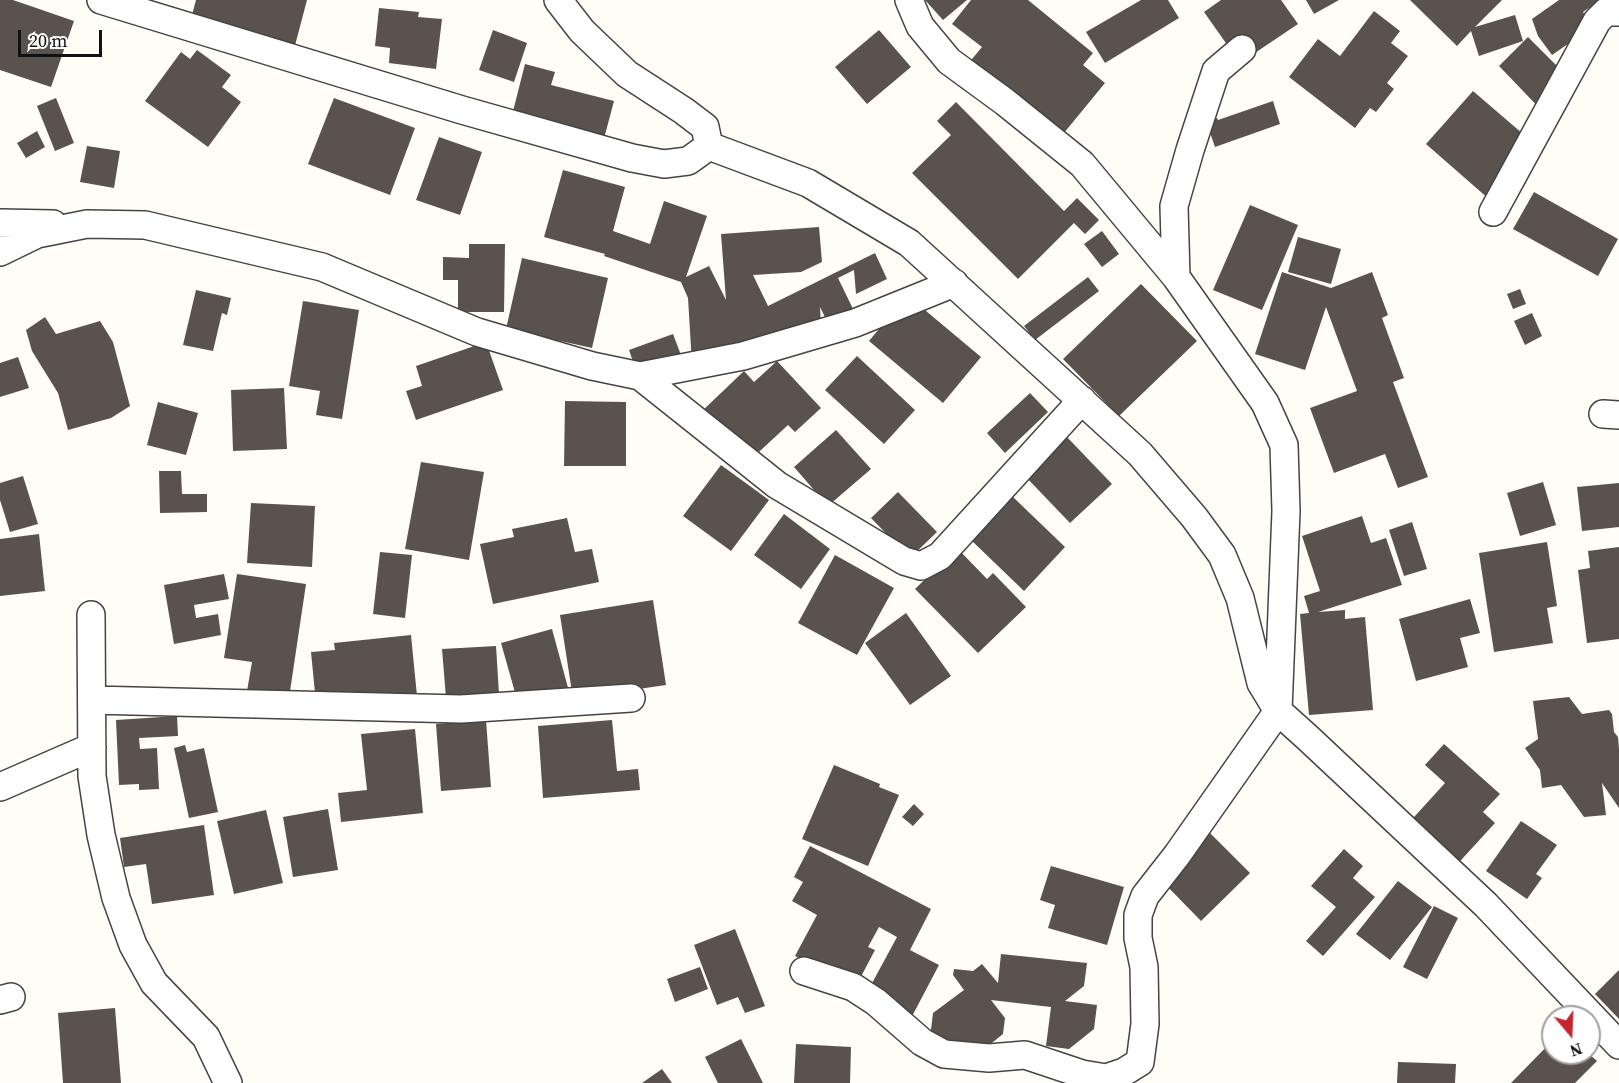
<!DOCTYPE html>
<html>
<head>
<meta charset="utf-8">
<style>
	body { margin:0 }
	#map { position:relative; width:1619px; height:1083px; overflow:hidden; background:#fffdf5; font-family:"Source Serif 4",serif }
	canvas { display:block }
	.north { position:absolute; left:1541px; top:1005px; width:60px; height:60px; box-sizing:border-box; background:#fff; border:2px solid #a0a0a0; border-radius:50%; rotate:161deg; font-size:16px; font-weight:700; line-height:24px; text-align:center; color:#111 }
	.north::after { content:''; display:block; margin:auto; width:21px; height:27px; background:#c4262e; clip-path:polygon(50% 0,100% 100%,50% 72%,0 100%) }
	.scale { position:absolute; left:18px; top:30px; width:84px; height:27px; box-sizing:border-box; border:3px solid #111; border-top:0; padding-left:8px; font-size:18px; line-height:21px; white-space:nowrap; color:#111; -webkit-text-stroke:4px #fff; paint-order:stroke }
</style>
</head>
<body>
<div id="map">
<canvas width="1619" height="1083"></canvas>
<div class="north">N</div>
<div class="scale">20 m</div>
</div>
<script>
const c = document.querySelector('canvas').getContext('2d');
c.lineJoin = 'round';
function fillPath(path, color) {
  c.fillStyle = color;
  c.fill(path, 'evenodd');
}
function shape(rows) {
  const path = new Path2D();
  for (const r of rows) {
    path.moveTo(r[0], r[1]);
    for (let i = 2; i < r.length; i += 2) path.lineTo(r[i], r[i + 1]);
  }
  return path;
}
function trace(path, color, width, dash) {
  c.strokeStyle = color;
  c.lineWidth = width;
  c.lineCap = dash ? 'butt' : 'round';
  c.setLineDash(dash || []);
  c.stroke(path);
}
fillPath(shape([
	[0,0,13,0,74,21,51,87,0,70],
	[196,0,307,0,293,53,189,26],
	[925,0,967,0,943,20],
	[971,0,1028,0,1093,53,1083,65,1105,83,1059,139,967,65,982,47,952,24],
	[1141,0,1168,0,1179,18,1105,63,1086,32],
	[1221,0,1281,0,1298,24,1240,63,1204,12],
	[1306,0,1339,0,1314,14],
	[1410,0,1502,0,1475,27,1515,15,1523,41,1479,56,1471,31,1457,46],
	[1559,0,1619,0,1607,12,1599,1,1583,12,1596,31,1578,37,1552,55,1538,36,1532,19],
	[379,8,419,12,418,17,442,19,436,69,389,63,390,48,375,46],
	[1374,11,1400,31,1391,43,1408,56,1387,83,1394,89,1376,112,1370,108,1355,128,1289,77,1318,39,1340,56],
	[493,30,527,43,514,82,479,70],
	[879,30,911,67,867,104,835,67],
	[1528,37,1577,86,1547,116,1499,66],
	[197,50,231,75,222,87,241,102,208,147,145,101,181,52,190,59],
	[525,64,555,72,551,85,614,101,601,150,509,127],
	[1473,91,1537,146,1490,200,1426,144],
	[56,98,74,143,55,151,37,106],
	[334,98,415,128,390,195,308,164],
	[1273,101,1280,124,1215,147,1206,121,1217,118,1218,120],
	[956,102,1064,211,1077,198,1099,220,1085,234,1074,223,1018,279,912,173,951,135,937,121],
	[37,131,45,147,26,158,17,143],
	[439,137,482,152,460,215,416,200],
	[87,146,120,151,114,188,80,182],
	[563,170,625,187,613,231,650,244,664,201,707,216,686,277,709,266,726,300,721,234,819,227,822,262,801,272,753,275,768,306,875,253,887,279,856,294,854,270,838,278,854,311,828,323,820,307,821,325,692,364,688,298,681,282,604,256,605,254,544,237],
	[1534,192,1618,239,1598,276,1513,229],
	[1250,205,1298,225,1262,310,1213,290],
	[1102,231,1119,254,1102,267,1084,244],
	[1298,237,1341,249,1331,284,1288,272],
	[469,244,505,244,504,312,458,312,458,280,443,280,443,257,469,258],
	[522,258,608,278,592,348,506,329],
	[1282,272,1331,288,1372,272,1388,315,1382,318,1404,378,1393,382,1428,477,1398,488,1385,454,1334,473,1310,408,1357,391,1326,307,1305,370,1255,354],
	[1088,277,1099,291,1035,340,1024,326],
	[1141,284,1197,341,1119,416,1063,359],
	[1520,289,1526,304,1513,309,1507,294],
	[196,290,231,298,227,315,222,313,213,351,183,345],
	[907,295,981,357,943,403,869,341],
	[303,301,359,310,342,419,316,415,320,391,289,386],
	[1532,313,1542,336,1525,345,1514,321],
	[45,317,56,334,100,321,113,342,130,406,111,418,68,430,58,393,32,351,26,330],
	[673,334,684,363,639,379,629,350],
	[486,342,503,390,416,420,406,391,422,386,416,366],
	[857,356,915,410,884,444,825,390],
	[18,357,29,388,0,397,0,363],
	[777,361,821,408,795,432,788,425,747,463,700,413,744,371,754,382],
	[284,388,287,449,233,451,231,390],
	[1030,393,1048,412,1005,453,987,433],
	[565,401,626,402,626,466,564,466],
	[158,402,198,413,186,455,147,445],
	[836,430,871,469,828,506,794,467],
	[1065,435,1112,484,1070,523,1024,475],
	[421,462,484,472,469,560,405,549],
	[721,465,769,500,731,551,683,516],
	[159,471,181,471,182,494,207,494,207,512,160,513],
	[23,476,38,524,10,532,0,500,0,483],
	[1543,482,1556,525,1520,536,1507,493],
	[1619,483,1619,527,1582,531,1577,487],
	[898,492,937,532,910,558,871,518],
	[1013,497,1065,547,1024,591,971,540],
	[251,503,315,506,312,567,247,563],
	[784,514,830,549,801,589,754,555],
	[1362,516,1371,543,1386,538,1402,585,1318,612,1345,610,1345,619,1365,617,1373,710,1309,715,1300,614,1309,613,1304,596,1320,591,1302,536],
	[567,518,575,552,592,549,599,582,493,604,480,544,514,537,512,529],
	[1412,522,1427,569,1404,576,1389,530],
	[39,534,45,591,0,596,0,539],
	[1547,542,1557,606,1547,608,1553,643,1494,652,1479,553],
	[1619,547,1619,639,1587,643,1578,570,1590,568,1588,551],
	[957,548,987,579,993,573,1026,607,978,653,915,589],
	[380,552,412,555,405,618,373,614],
	[835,555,894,588,857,655,798,623],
	[224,574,229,599,194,605,196,618,218,614,221,635,174,644,164,585],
	[237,574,306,584,289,698,247,691,252,662,224,658],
	[1470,599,1480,633,1460,638,1468,667,1416,681,1399,619],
	[653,600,666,685,618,692,574,705,560,615],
	[906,613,951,676,910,705,865,643],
	[552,629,570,695,520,710,501,643],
	[411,635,417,696,333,705,332,692,315,693,311,652,335,650,334,643],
	[496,646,499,694,446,698,442,649],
	[1569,697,1582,714,1609,710,1612,714,1614,732,1618,737,1619,749,1619,808,1602,783,1606,815,1584,817,1561,785,1542,788,1540,770,1525,748,1538,739,1533,701],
	[177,716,178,736,139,738,140,749,157,748,159,789,139,790,139,784,119,785,116,720],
	[486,720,491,787,441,791,436,724],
	[612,720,617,771,638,769,640,790,543,798,538,726],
	[415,729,423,813,341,822,338,793,367,790,361,734],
	[1444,744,1500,794,1483,812,1495,823,1452,870,1405,827,1445,783,1425,765],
	[185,745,187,752,204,748,218,812,189,818,174,748],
	[834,765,880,784,879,787,899,795,868,866,802,839],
	[914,804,924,814,913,826,902,817],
	[328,809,338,870,293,877,283,817],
	[266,810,283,883,234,894,217,821],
	[1521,821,1557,845,1536,874,1542,878,1527,899,1486,871],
	[204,825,214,895,152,904,146,864,124,867,120,838],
	[1210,833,1250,873,1201,921,1162,881],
	[810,846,931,909,910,950,939,965,909,1022,864,998,897,937,879,927,868,947,875,950,855,988,795,956,817,915,792,901,803,882,794,877],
	[1344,849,1363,866,1353,878,1375,897,1323,956,1306,941,1336,907,1311,886],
	[1051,866,1124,887,1107,945,1048,928,1055,905,1040,900],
	[1398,881,1432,907,1390,960,1356,934],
	[1434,906,1458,918,1427,979,1403,967],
	[735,929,765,1006,745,1013,738,997,717,1005,694,945],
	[1001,954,1087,963,1084,986,1065,1001,1097,1005,1094,1029,1069,1049,1046,1046,1051,1007,991,1000,1005,1018,1003,1034,978,1054,957,1051,949,1040,930,1038,933,1013,964,990,953,975,954,969,973,971,982,964,998,983],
	[700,967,708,989,675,1002,667,979],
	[1619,970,1619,1019,1595,994],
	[115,1008,121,1083,63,1083,58,1013],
	[741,1039,763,1083,718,1083,705,1057],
	[1553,1040,1553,1053,1588,1053,1597,1061,1575,1083,1511,1083],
	[796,1044,851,1047,850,1083,794,1083],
	[1398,1062,1456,1064,1455,1083,1397,1083],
	[662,1069,672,1083,642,1083]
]), '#5a524d');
const minor = shape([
	[101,0,462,110,632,158,664,164,688,161,709,146,705,127,684,111,627,74,582,31,558,0],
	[709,146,808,183,909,243,1140,454,1194,517,1222,555,1240,598,1261,683,1278,711,1308,738,1486,905,1619,1045],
	[1493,212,1597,21,1606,12,1619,12],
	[0,223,53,224],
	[0,252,37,234,87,224,145,225,322,267,477,332,592,366,640,376,743,356,855,323,954,283],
	[1176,277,1174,206,1190,150,1216,71,1242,49],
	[640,376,777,485,904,561,921,566,940,556,1082,400],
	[1603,414,1619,415],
	[91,615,92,776,101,835,116,898,133,945,154,983,206,1037,228,1083],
	[92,700,461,709,631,698],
	[0,787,92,747],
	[804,971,853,987,876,1002,922,1042,944,1054,989,1058,1025,1055,1082,1074,1106,1078,1124,1072,1140,1062,1145,1024,1144,967,1138,938,1138,915,1145,896,1177,855,1278,711,1286,511,1284,445,1265,403,1176,277,1082,164,1005,102,949,61,920,26,909,0],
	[0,1000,11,997]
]);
trace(minor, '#444', 30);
trace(minor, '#fff', 27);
</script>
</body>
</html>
